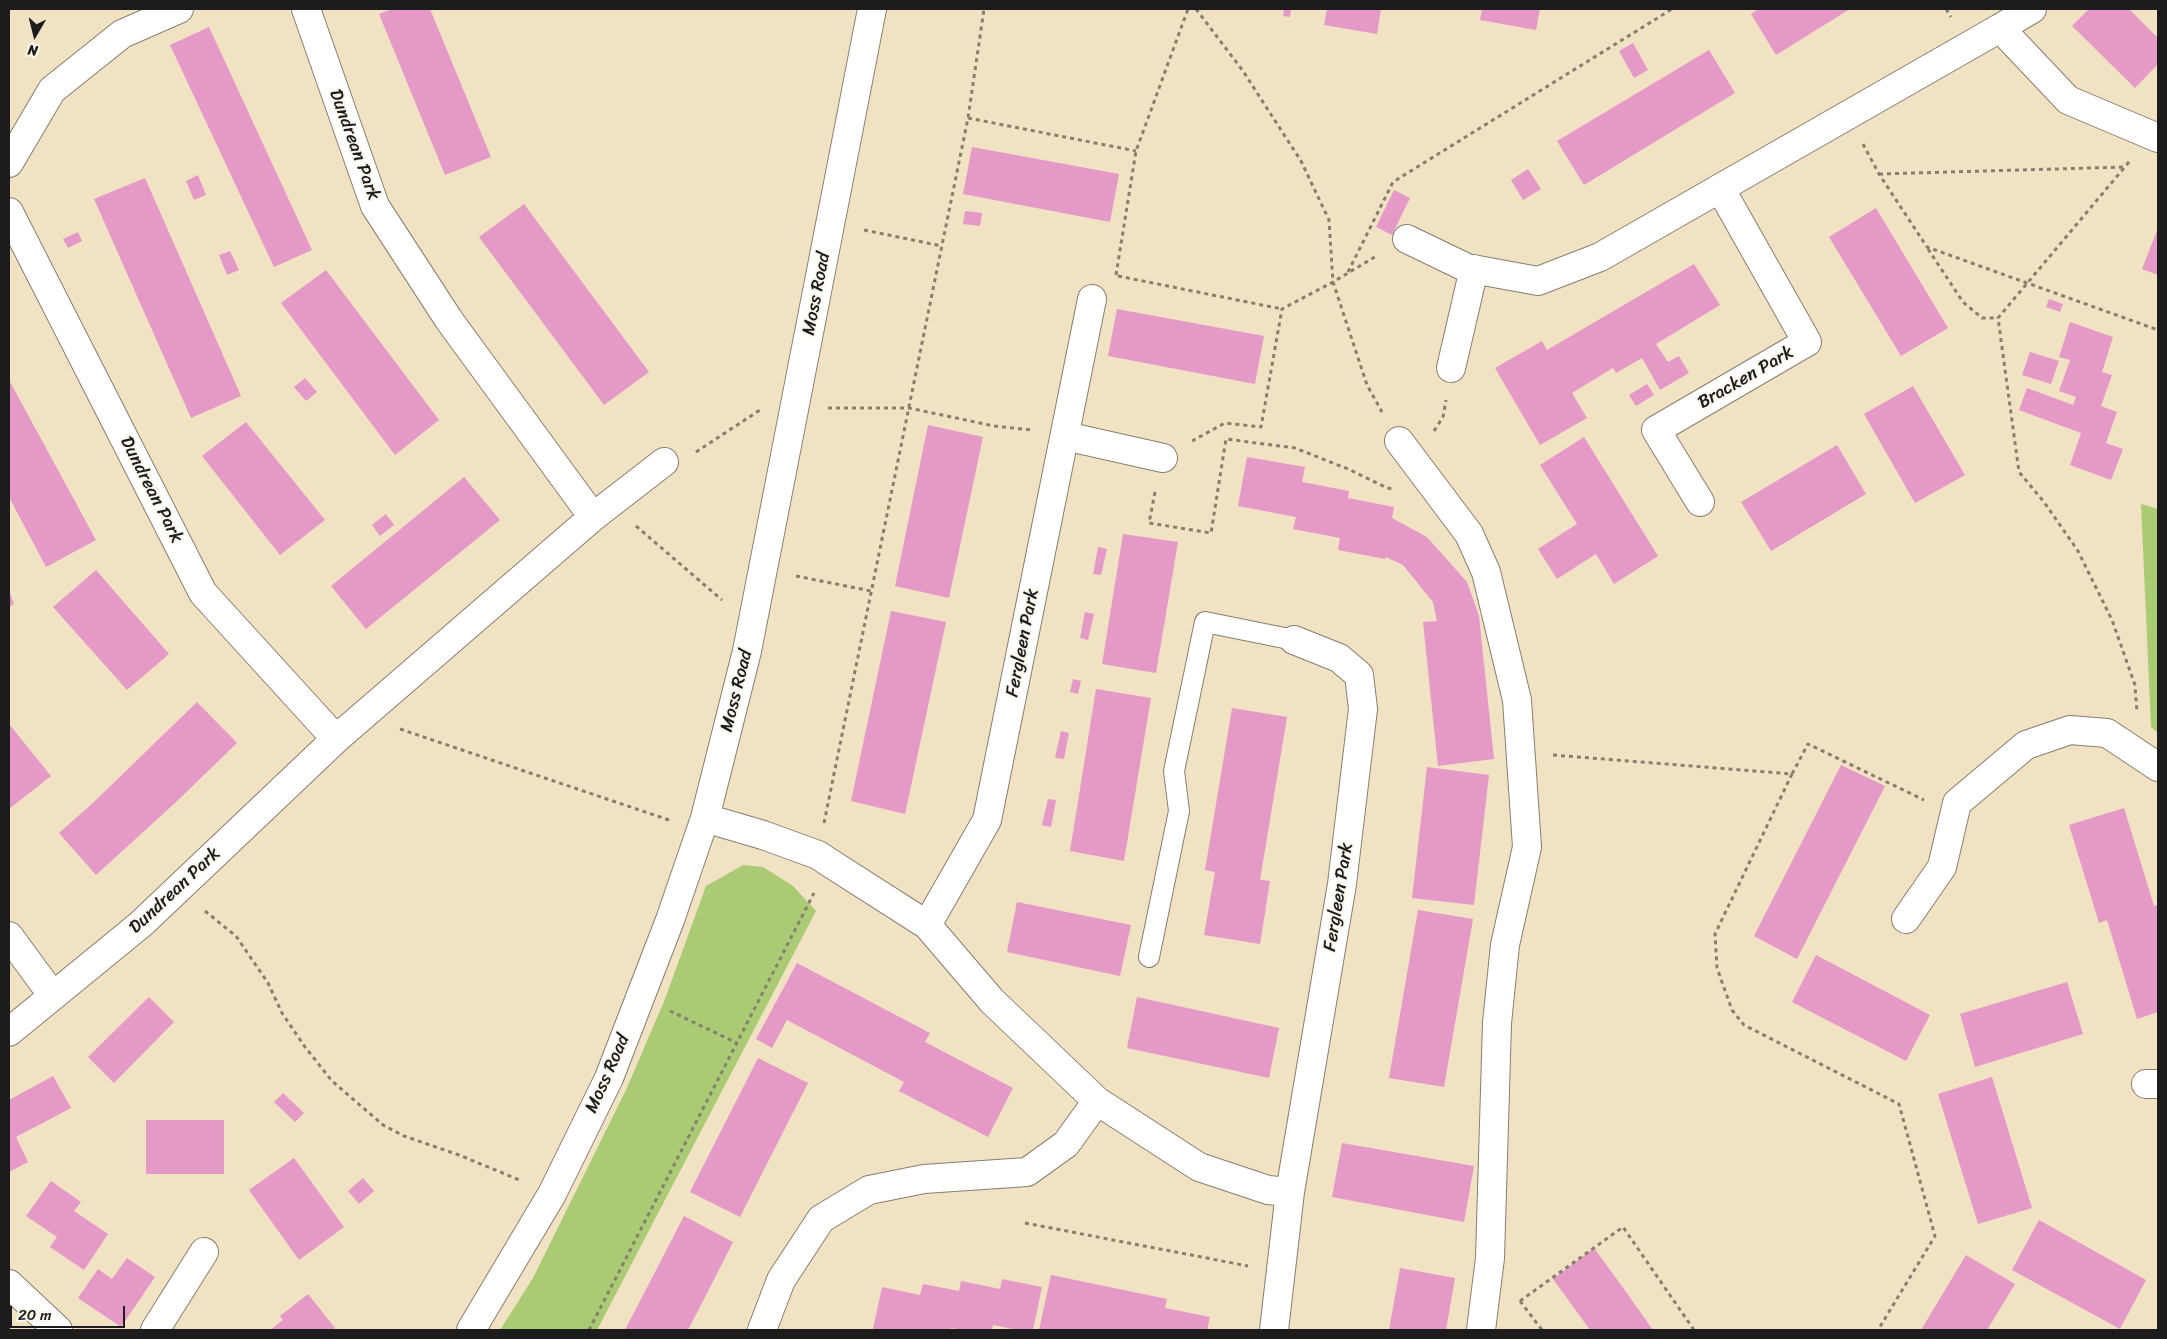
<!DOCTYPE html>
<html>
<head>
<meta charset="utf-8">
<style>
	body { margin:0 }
	#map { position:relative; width:2167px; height:1339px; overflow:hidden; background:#f1e2c4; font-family:Sriracha,sans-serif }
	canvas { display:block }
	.frame { position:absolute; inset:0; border:10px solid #1c1c1c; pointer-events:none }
	.north { position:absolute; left:10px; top:10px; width:50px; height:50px; -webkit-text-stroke:4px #fbf7ec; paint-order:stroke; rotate:188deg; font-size:14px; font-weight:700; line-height:20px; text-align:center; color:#1c1c1c }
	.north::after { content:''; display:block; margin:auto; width:18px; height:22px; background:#1c1c1c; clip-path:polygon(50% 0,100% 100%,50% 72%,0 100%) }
	.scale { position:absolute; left:10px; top:1306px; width:115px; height:22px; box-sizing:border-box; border:2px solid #1c1c1c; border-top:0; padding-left:6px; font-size:15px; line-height:18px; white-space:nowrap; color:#1c1c1c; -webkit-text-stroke:4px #fbf7ec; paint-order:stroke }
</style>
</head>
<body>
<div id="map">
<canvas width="2167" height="1339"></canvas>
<div class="frame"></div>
<div class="north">N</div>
<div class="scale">20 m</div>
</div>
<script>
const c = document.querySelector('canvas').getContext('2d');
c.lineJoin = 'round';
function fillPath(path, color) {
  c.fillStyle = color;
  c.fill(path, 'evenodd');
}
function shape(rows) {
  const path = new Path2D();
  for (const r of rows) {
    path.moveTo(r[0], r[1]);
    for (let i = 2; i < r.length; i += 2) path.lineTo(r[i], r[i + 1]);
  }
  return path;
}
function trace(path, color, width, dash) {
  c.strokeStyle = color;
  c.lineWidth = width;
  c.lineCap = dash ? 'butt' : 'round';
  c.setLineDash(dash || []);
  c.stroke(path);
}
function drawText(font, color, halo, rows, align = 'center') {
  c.font = font + ' Sriracha,sans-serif';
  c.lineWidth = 4;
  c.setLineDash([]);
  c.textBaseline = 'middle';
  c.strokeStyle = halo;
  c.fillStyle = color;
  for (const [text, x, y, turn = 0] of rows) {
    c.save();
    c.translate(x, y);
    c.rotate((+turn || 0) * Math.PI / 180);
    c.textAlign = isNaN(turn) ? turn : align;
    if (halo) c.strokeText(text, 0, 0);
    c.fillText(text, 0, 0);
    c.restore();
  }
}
fillPath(shape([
	[2141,504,2158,509,2158,733,2151,727],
	[743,865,763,867,793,886,816,911,597,1330,500,1330,533,1278,626,1090,665,999,706,886]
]), '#aacb73');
fillPath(shape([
	[392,9,430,9,491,157,445,175,379,14],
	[1284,9,1291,9,1290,17,1283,16],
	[1327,9,1381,9,1377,34,1324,25],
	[1482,9,1540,9,1536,30,1480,20],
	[1759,9,1850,9,1776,55,1751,14],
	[2089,9,2129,9,2158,38,2158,64,2135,88,2072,26],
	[209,27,312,250,274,267,170,45],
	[1633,43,1648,70,1634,78,1619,51],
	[1709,50,1735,93,1584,185,1557,141],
	[972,147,1119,174,1110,222,963,194],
	[1528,169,1541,189,1523,200,1511,180],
	[198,175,206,195,194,200,186,181],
	[145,178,241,396,191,418,94,199],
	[1394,190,1410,198,1392,235,1376,227],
	[524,204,649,372,604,405,479,237],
	[1876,208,1948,328,1901,356,1829,237],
	[965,211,982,213,980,226,963,224],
	[2158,228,2158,275,2142,269],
	[78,232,82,241,68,248,63,239],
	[230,251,239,270,227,275,219,255],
	[1694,264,1720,305,1656,344,1668,362,1679,356,1689,373,1660,390,1642,358,1616,373,1613,368,1572,393,1587,418,1540,445,1495,368,1542,341,1547,350],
	[326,270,439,420,395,455,281,303],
	[2049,299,2063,304,2060,312,2046,307],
	[1117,309,1264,336,1255,384,1108,356],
	[2070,322,2113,337,2102,372,2112,375,2101,406,2117,412,2106,443,2123,449,2111,480,2070,465,2081,433,2019,410,2027,388,2073,405,2076,397,2059,391,2070,360,2059,357],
	[2030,352,2059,361,2051,384,2022,375],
	[305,378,317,392,306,401,294,387],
	[9,380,96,540,46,567,9,497],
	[1647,384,1654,395,1636,406,1629,395],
	[1913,386,1965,475,1915,503,1864,414],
	[246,422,325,520,280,555,202,456],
	[928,425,983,437,949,598,895,586],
	[1584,437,1658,556,1614,584,1596,554,1557,579,1538,549,1577,524,1540,465],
	[1837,445,1866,494,1771,551,1741,502],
	[1247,457,1305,467,1302,482,1349,491,1348,498,1394,507,1392,518,1427,537,1467,582,1479,616,1494,759,1438,766,1423,622,1437,621,1433,602,1403,565,1386,557,1385,559,1338,550,1340,538,1293,529,1296,517,1238,506],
	[464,477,500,520,366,629,331,586],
	[386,514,394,525,380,536,372,525],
	[1123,534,1178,542,1156,673,1102,664],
	[1098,547,1107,549,1101,575,1093,574],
	[96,570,169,654,127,690,53,607],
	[9,591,14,604,9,607],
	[891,611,946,622,905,814,851,801],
	[1085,612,1094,614,1088,640,1080,638],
	[1073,679,1081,681,1078,694,1070,692],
	[1096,689,1151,698,1124,861,1070,851],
	[197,702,237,743,175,803,96,875,59,833,94,802],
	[1232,708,1287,717,1260,880,1270,881,1260,944,1204,935,1215,872,1205,870],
	[9,724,51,776,9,809],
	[1061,731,1069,733,1064,759,1055,758],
	[1841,765,1885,786,1797,959,1754,936],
	[1427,767,1489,775,1474,905,1412,898],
	[1048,799,1056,800,1051,827,1042,825],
	[2124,808,2154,906,2158,905,2158,1012,2137,1019,2107,920,2099,923,2069,825],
	[1017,902,1131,925,1120,976,1007,952],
	[1418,910,1473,919,1444,1087,1389,1078],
	[1816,955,1930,1015,1906,1061,1792,1002],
	[797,963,930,1033,925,1042,1013,1088,988,1137,899,1091,904,1082,787,1020,772,1048,756,1039],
	[2067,982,2083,1034,1975,1067,1960,1014],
	[149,997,174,1022,114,1083,88,1057],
	[1137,997,1279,1028,1269,1078,1127,1048],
	[758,1058,808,1083,740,1217,690,1192],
	[53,1076,71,1108,16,1137,28,1162,9,1172,9,1100],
	[1992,1077,2032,1208,1978,1224,1938,1094],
	[283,1093,304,1113,295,1122,274,1102],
	[146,1120,224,1120,224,1174,146,1174],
	[1342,1143,1474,1166,1464,1222,1332,1197],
	[294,1158,344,1227,299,1260,249,1190],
	[363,1178,374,1191,359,1204,348,1191],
	[51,1181,81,1202,74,1211,108,1234,84,1270,50,1247,57,1237,26,1216],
	[684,1216,733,1242,703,1301,688,1330,625,1330],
	[2039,1220,2146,1280,2120,1329,2012,1270],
	[1594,1248,1624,1289,1653,1330,1590,1330,1553,1279],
	[1966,1255,2015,1284,1987,1330,1921,1330],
	[127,1258,155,1277,121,1327,78,1298,98,1269,112,1279],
	[1400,1268,1455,1278,1446,1330,1389,1330],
	[1051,1275,1167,1299,1165,1308,1210,1317,1207,1330,1039,1330],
	[1002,1279,1042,1287,1033,1330,1018,1330,993,1325,992,1330,961,1330,951,1328,951,1330,873,1329,882,1287,920,1295,923,1284,959,1291,961,1281,1000,1289],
	[308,1294,335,1328,332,1330,270,1330,283,1320,280,1316]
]), '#e499c7');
const lane = shape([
	[1149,957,1179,811,1174,771,1205,622,1294,640]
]);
const street = shape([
	[306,9,375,206,449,320,593,517],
	[2000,28,2032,9],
	[9,163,52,90,122,34,179,9],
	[9,212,203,593,336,739],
	[1407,239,1467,268,1538,281,1600,257,2000,28,2068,100,2158,138],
	[1451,368,1474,269],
	[1065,436,1163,458],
	[1399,441,1469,534,1486,572,1517,700,1527,847,1505,945,1497,1023,1490,1258,1481,1330],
	[1700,502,1656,430,1807,342,1720,188],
	[705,818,763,835,818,855,830,863,927,925,992,1001,1097,1101,1199,1167,1268,1190,1290,1192],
	[1906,919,1942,867,1957,803,2026,745,2070,730,2107,733,2158,767],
	[927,925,987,820,1092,299],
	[9,936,53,996],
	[9,1032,141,924,336,739,593,517,664,462],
	[2146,1084,2158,1084],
	[9,1284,58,1330],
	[155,1330,204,1252],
	[471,1330,552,1194,609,1078,670,920,705,818,747,651,872,9],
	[762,1330,781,1280,821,1219,869,1190,924,1179,1027,1172,1066,1144,1097,1101],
	[1274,1330,1290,1192,1342,884,1363,709,1359,675,1339,658,1294,640]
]);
trace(lane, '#867f70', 22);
trace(street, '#867f70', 30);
trace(shape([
	[1196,9,1243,71,1301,161,1329,220,1333,282,1367,385,1382,412],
	[1946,9,1951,17],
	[968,118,1136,151],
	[1863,144,1879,174,1927,247,2158,330],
	[2129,162,1998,318,2019,472,2044,502,2078,551,2112,620,2135,685,2137,713],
	[1879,174,2125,167],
	[864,230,942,246],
	[1928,249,1963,302,1982,318,1998,318],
	[1348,272,1393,182,1672,9],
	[1116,275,1136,151,1188,9],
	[1118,276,1282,309],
	[828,408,909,408,994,426,1032,430],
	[1434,431,1443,417,1446,400],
	[1192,441,1225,423,1261,427,1282,309,1333,282,1378,255],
	[696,452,760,410],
	[1155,492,1149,523,1211,533,1226,439,1295,448,1348,469,1387,488,1393,489],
	[636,526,722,600],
	[796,576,871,591],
	[400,729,669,820],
	[1553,755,1792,774,1808,744,1924,800],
	[1792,774,1715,934,1717,968,1732,1010,1744,1025,1899,1104,1935,1236,1878,1330],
	[824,823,968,118,984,9],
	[205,911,236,936,268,983,282,1013,305,1047,332,1081,361,1106,383,1125,404,1136,459,1155,522,1181],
	[670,1011,737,1043],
	[1025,1223,1248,1266],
	[1520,1301,1623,1227,1694,1330],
	[1520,1301,1542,1330],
	[589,1330,814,893]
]), '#867f70', 3, [4, 4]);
trace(lane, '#fff', 20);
trace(street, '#fff', 28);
drawText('18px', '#1c1c1c', '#fbf7ec', [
	["Dundrean Park",354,145,70],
	["Moss Road",817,294,-79],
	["Bracken Park",1746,378,-30],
	["Dundrean Park",151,490,63],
	["Fergleen Park",1023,643,-79],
	["Moss Road",737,691,-76],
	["Dundrean Park",175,891,-43],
	["Fergleen Park",1339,897,-81],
	["Moss Road",608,1074,-66]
]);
</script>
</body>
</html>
